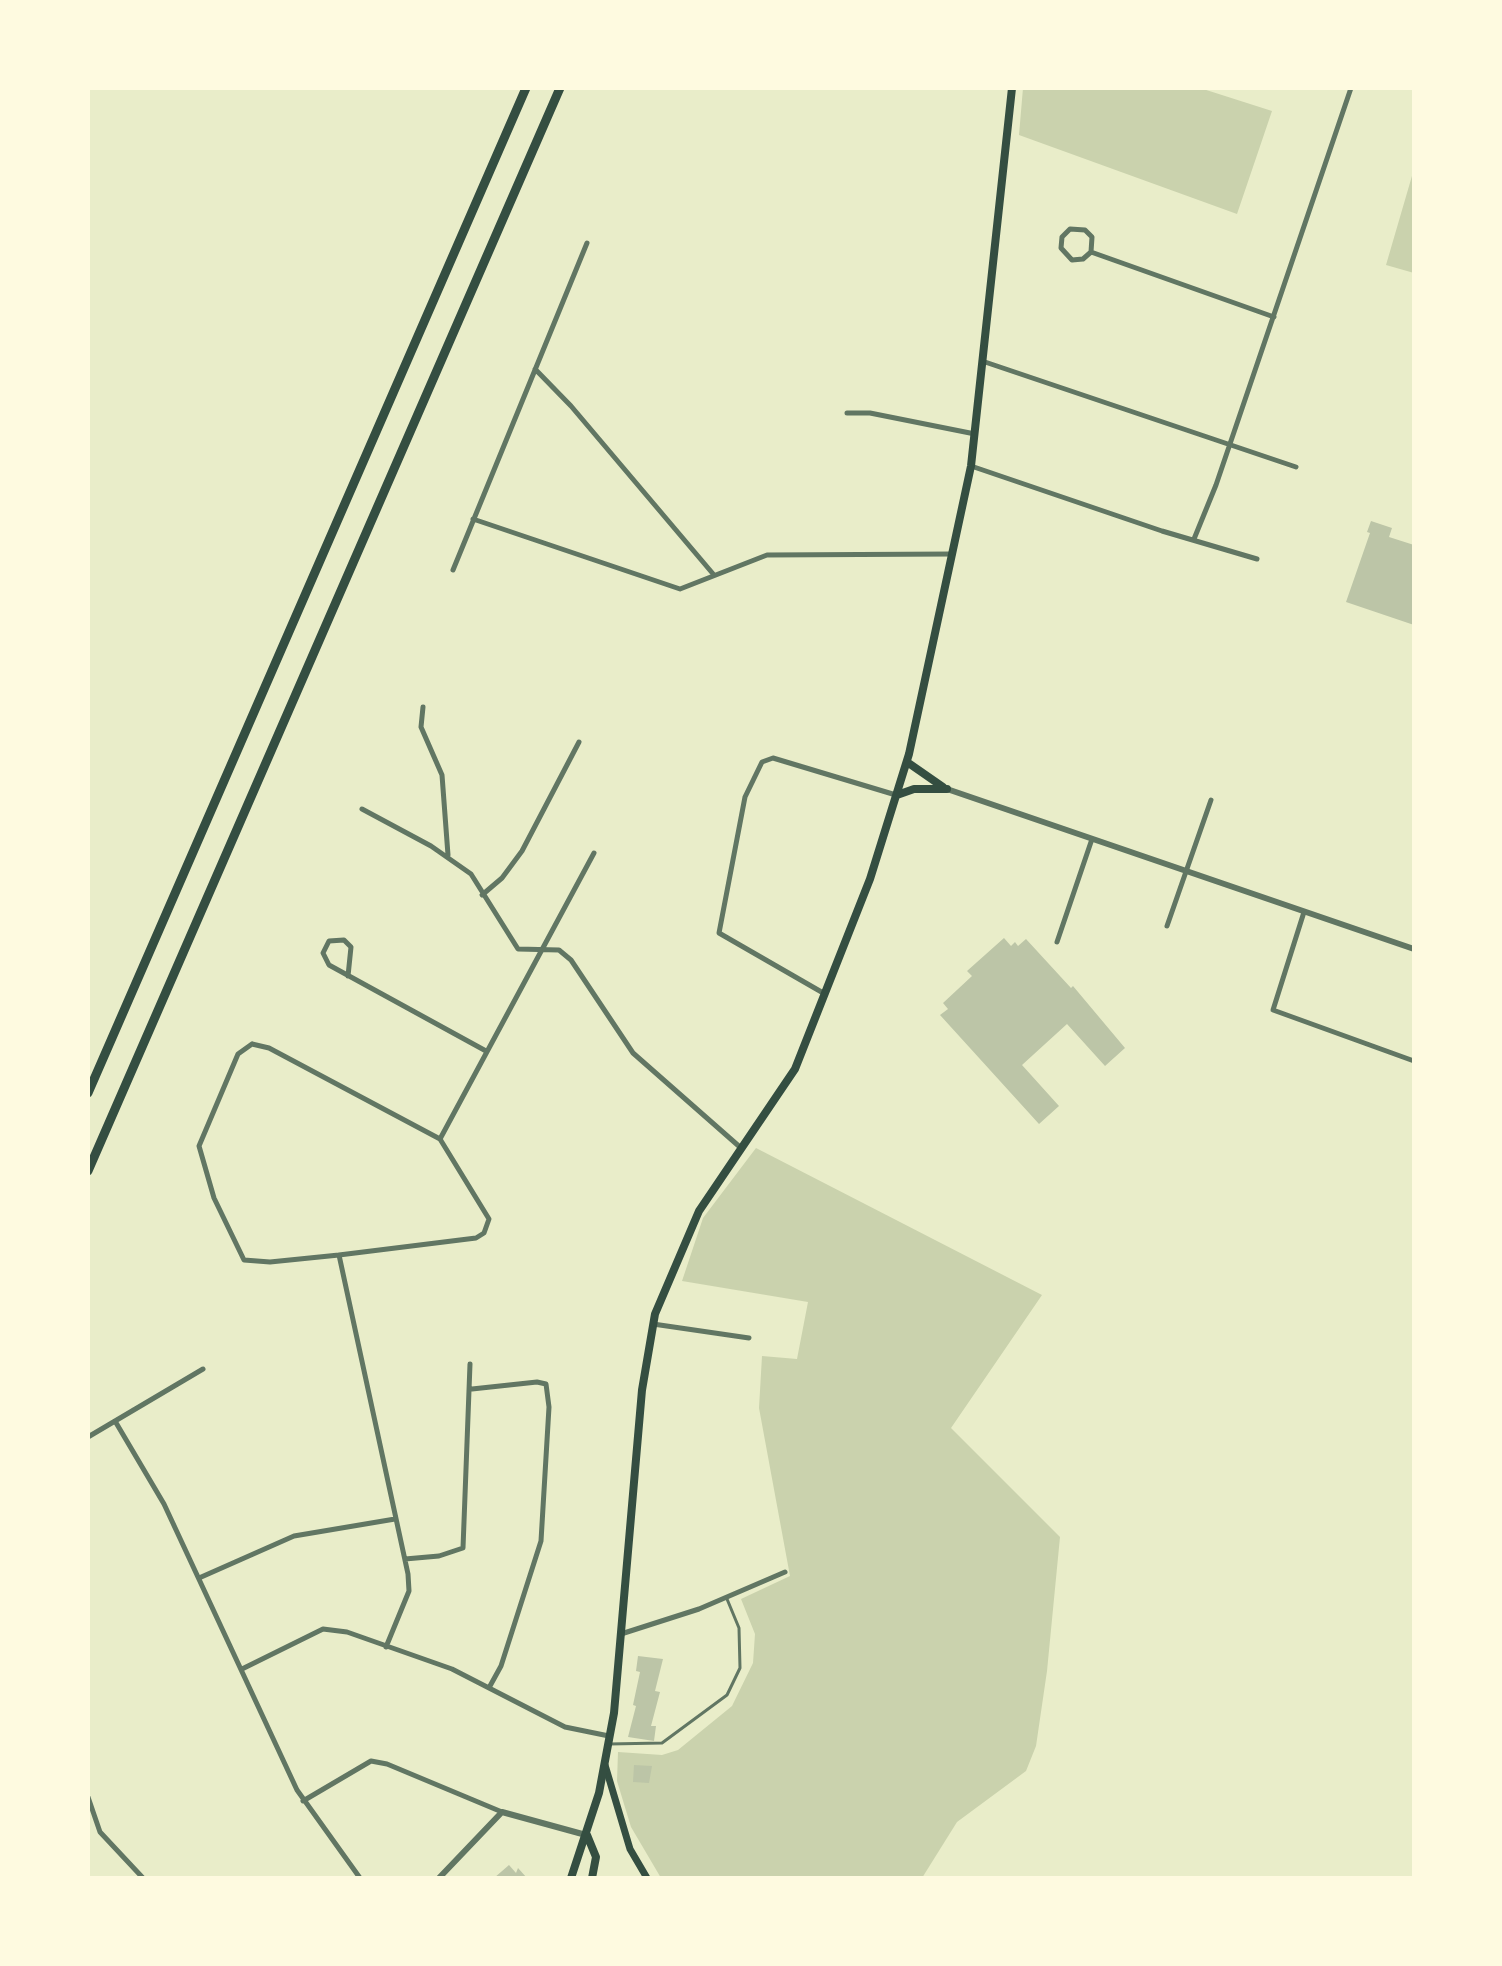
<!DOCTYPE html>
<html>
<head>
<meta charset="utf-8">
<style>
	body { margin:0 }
	#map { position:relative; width:1502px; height:1966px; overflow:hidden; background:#e9edc9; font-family:Literata,serif }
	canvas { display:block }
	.frame { position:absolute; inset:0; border:90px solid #fefae0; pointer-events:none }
</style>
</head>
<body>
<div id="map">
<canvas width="1502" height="1966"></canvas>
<div class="frame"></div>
</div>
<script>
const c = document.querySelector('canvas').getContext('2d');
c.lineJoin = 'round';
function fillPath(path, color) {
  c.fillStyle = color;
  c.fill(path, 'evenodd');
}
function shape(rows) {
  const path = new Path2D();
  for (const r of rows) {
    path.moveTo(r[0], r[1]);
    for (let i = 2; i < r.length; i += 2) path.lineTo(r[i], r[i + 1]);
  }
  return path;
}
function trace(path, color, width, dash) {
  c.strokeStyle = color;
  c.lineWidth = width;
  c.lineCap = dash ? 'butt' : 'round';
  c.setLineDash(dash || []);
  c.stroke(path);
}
fillPath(shape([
	[1023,88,1200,88,1272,111,1237,214,1019,135],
	[1414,169,1414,273,1386,265],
	[756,1148,1042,1295,951,1428,1060,1537,1047,1671,1036,1746,1026,1771,957,1822,922,1878,661,1878,631,1827,617,1781,618,1752,662,1755,678,1750,732,1706,753,1663,755,1634,741,1599,790,1576,759,1408,762,1356,797,1359,808,1302,682,1281,703,1218]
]), '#cad2ad');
fillPath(shape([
	[1371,521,1392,528,1389,537,1414,545,1414,625,1346,602,1370,533,1367,532],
	[1004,938,1011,946,1015,942,1018,946,1026,939,1071,988,1073,986,1125,1048,1105,1066,1067,1024,1022,1065,1059,1106,1039,1124,940,1015,948,1009,943,1003,972,976,967,971],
	[638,1656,663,1659,655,1691,660,1692,651,1726,656,1726,654,1741,628,1737,636,1706,633,1705,640,1672,636,1671],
	[634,1765,652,1766,649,1783,633,1782],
	[509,1865,516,1873,518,1868,527,1878,494,1878]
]), '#bcc5a7');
trace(shape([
	[609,1744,662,1743,727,1695,740,1668,739,1628,727,1599]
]), '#617663', 3);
trace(shape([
	[1091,252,1083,259,1072,260,1061,248,1062,237,1070,229,1085,230,1092,237,1091,252,1274,317],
	[985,362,1296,467],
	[535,369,571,406,714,575],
	[847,413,870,413,975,434],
	[971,466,1162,531,1257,559],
	[473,519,680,589,767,555,953,554],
	[1194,539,1216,485,1351,88],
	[453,570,587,243],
	[423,707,421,727,442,775,448,855],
	[362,809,431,846,471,874,518,949,559,950,571,960,633,1053,741,1148],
	[482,895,502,878,522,851,579,742],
	[1304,912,1273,1010,1414,1061],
	[1167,926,1211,800],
	[1057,942,1092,839],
	[348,976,351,947,344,940,329,941,323,953,329,965,486,1051],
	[825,994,719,933,745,797,762,762,773,758,896,795],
	[252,1044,269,1048,440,1139,489,1219,484,1233,476,1238,339,1255,270,1262,244,1260,214,1198,199,1146,238,1054,252,1044],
	[440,1139,594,853],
	[339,1255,408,1574,409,1591,386,1647],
	[653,1324,749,1338],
	[472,1389,537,1382,546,1384,549,1407,541,1541,501,1666,490,1686],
	[115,1421,164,1504,297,1790,360,1878],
	[88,1437,203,1369],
	[405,1559,439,1556,463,1548,470,1364],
	[199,1578,294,1536,395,1519],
	[621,1634,699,1609,785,1572],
	[242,1669,323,1629,347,1632,452,1669,565,1727,609,1736],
	[88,1797,100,1832,143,1878],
	[303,1801,371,1761,387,1764,502,1812]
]), '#617663', 5);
trace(shape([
	[947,789,1414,949],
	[439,1878,502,1812,586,1835]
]), '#617663', 6);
trace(shape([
	[605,1765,630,1849,647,1878]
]), '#344e41', 7);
trace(shape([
	[907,762,943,787],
	[897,795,914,789,947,789],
	[587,1835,596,1857,592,1878],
	[571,1878,599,1793,614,1713,642,1390,655,1314,699,1211,795,1069,870,879,909,754,971,466,1012,88]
]), '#344e41', 8);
trace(shape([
	[88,1093,526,88],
	[88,1171,560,88]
]), '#344e41', 9);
</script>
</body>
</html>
